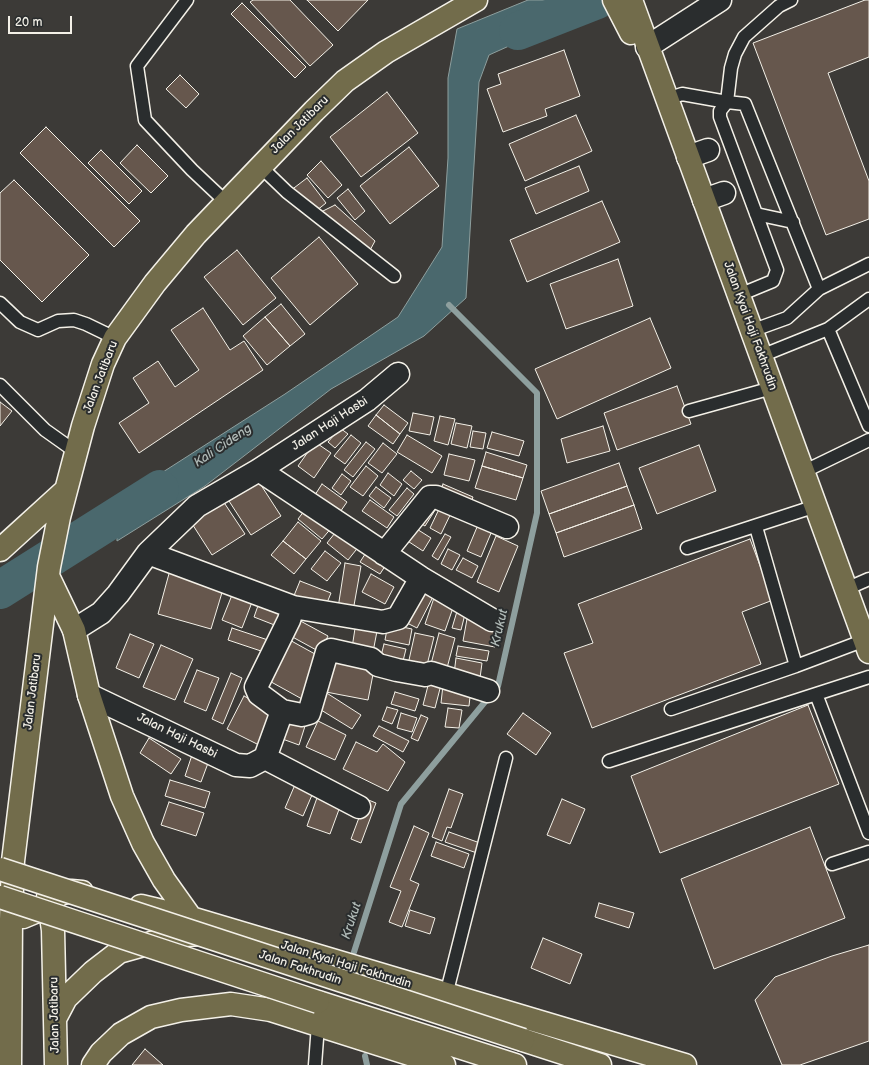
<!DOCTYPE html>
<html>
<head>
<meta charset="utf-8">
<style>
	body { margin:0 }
	#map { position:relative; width:869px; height:1065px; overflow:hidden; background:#3c3a37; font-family:"Balsamiq Sans",sans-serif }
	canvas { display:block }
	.scale { position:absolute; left:8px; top:16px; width:64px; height:18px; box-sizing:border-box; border:2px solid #f4f1e8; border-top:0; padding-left:5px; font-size:12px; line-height:14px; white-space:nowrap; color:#f4f1e8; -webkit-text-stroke:3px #2a2d2e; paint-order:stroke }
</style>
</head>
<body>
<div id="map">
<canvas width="869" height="1065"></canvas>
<div class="scale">20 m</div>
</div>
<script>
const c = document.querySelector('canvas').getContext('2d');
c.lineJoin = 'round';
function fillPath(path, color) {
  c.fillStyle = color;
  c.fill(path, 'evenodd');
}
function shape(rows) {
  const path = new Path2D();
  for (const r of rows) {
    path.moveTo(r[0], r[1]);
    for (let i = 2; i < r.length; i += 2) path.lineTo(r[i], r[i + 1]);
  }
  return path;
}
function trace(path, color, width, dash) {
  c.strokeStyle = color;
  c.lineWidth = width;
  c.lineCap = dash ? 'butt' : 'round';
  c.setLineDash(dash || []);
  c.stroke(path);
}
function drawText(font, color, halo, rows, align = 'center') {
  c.font = font + ' "Balsamiq Sans",sans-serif';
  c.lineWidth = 4;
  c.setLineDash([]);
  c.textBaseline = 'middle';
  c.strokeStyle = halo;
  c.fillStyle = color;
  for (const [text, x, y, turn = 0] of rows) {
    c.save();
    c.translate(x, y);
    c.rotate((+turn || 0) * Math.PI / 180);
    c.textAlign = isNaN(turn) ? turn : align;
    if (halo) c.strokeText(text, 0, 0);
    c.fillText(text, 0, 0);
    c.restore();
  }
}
const water = shape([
	[528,0,562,0,569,19,489,55,479,82,466,298,424,336,331,389,205,486,117,541,116,502,285,394,398,317,442,247,448,158,448,78,457,29,528,0]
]);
fillPath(water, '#4a686d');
trace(water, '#8e9f9e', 1);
trace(shape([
	[354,952,401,804,498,686,537,513,537,393,449,305],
	[365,1056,367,1065]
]), '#8e9f9e', 6);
trace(shape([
	[518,31,597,0],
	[0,590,160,489]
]), '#4a686d', 38);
const building = shape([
	[253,0,290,0,333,45,310,66,250,2,253,0],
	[307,0,368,0,338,31,307,0],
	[865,0,869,0,869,57,828,73,869,181,869,219,826,235,753,43,865,0],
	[242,3,306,67,295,78,231,14,242,3],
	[564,50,580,96,545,109,547,116,503,132,487,89,501,84,498,74,564,50],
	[180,75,199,94,186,108,166,89,180,75],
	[387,92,418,133,361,177,330,137,387,92],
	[576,115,592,151,525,181,509,144,576,115],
	[46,127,140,221,114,247,20,153,46,127],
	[137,145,168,176,151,193,120,163,137,145],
	[409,147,439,186,390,224,360,186,409,147],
	[101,150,142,191,129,204,88,163,101,150],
	[321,161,342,185,328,198,307,175,321,161],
	[579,166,589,191,536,214,525,188,579,166],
	[307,178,326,203,316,211,290,191,307,178],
	[14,180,89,255,42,302,0,260,0,193,14,180],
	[348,189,365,211,355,220,337,198,348,189],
	[602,201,620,242,527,282,510,240,602,201],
	[335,205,375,241,369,252,319,213,335,205],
	[319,237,358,284,310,325,271,278,319,237],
	[237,250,276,298,243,325,204,277,237,250],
	[618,259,633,306,566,329,550,284,618,259],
	[281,304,305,334,290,346,265,317,281,304],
	[203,308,230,350,244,341,263,370,139,453,119,423,149,403,133,378,158,361,175,387,199,370,171,330,203,308],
	[265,317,290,346,267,365,243,336,265,317],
	[650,318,671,368,557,419,535,369,650,318],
	[677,386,691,424,617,450,604,413,677,386],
	[0,402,12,411,0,426,0,402],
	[384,405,408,423,400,434,376,415,384,405],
	[413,413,434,417,430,435,409,431,413,413],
	[376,415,400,434,393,444,368,426,376,415],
	[440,416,455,419,448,445,434,441,440,416],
	[456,423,472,426,467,448,451,444,456,423],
	[603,426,610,451,567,463,561,439,603,426],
	[340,428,348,434,335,448,328,442,340,428],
	[473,431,486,433,483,449,470,447,473,431],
	[492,432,524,441,519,456,487,448,492,432],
	[351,435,361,443,345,464,334,456,351,435],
	[407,435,442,456,432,473,397,452,407,435],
	[315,442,331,453,314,478,298,466,315,442],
	[366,442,375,449,353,477,344,470,366,442],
	[383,443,397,454,382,473,368,463,383,443],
	[699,445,716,491,657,514,639,468,699,445],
	[486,452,527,465,523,478,482,466,486,452],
	[449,454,475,460,469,481,444,475,449,454],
	[619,463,627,486,549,514,541,491,619,463],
	[366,466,378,476,363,496,350,487,366,466],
	[482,466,523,478,516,500,475,488,482,466],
	[411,471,422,480,414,489,403,480,411,471],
	[388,473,402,484,394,496,380,485,388,473],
	[342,474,351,481,341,495,332,488,342,474],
	[259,482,281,516,251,535,229,501,259,482],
	[322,484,347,502,338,515,313,498,322,484],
	[443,484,473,497,469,508,439,495,443,484],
	[627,486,634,505,556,533,549,514,627,486],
	[376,487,391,498,384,508,369,496,376,487],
	[407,488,414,494,397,516,389,510,407,488],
	[221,498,245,534,212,555,189,519,221,498],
	[370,500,394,517,387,528,362,511,370,500],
	[428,501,437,507,425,526,415,520,428,501],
	[441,505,453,509,441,534,430,528,441,505],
	[634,505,642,529,564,557,556,533,634,505],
	[308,506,333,526,322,539,298,519,308,506],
	[480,520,494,526,481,557,467,551,480,520],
	[298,522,321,541,306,559,283,541,298,522],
	[412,526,431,538,423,551,403,538,412,526],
	[339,528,360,545,348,560,327,543,339,528],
	[445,534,451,537,438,560,432,556,445,534],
	[496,536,518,546,499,592,477,582,496,536],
	[750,539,773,600,742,612,761,664,592,728,564,653,593,643,578,604,750,539],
	[283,541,306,559,294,574,271,555,283,541],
	[369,548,389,560,380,574,360,562,369,548],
	[448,549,460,555,452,570,441,564,448,549],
	[325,551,341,563,327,581,311,569,325,551],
	[463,558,478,566,472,578,456,570,463,558],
	[345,563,361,566,353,611,338,608,345,563],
	[170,570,224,586,211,629,158,614,170,570],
	[371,574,394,587,385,604,362,592,371,574],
	[300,581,331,593,324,610,293,598,300,581],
	[421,581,437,589,417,628,401,620,421,581],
	[234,590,254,597,242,628,222,620,234,590],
	[435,595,455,602,445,631,425,624,435,595],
	[260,600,283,609,277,626,254,617,260,600],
	[458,608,466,610,461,630,452,628,458,608],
	[295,618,328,636,320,652,287,634,295,618],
	[467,619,499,625,495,647,463,641,467,619],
	[356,622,378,626,373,652,352,648,356,622],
	[388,624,412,629,409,645,385,640,388,624],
	[232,628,271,641,267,653,228,640,232,628],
	[415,633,434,637,425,673,407,669,415,633],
	[439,633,455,638,447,668,431,664,439,633],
	[130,634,154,644,139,678,116,668,130,634],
	[286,638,324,659,302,699,264,678,286,638],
	[384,644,406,649,401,669,379,664,384,644],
	[161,645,193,659,175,700,143,687,161,645],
	[458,646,489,651,487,661,456,656,458,646],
	[333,656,375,664,368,700,326,692,333,656],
	[456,658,482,663,480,678,454,674,456,658],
	[197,670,219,678,206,711,184,702,197,670],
	[231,673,242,678,223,724,212,719,231,673],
	[431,674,443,677,435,708,423,705,431,674],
	[443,685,471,688,469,706,441,703,443,685],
	[322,690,361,715,352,729,313,705,322,690],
	[395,692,419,699,415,711,391,704,395,692],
	[244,696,277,714,261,746,227,729,244,696],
	[808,705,839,784,660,853,631,776,808,705],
	[387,707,398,710,392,724,382,720,387,707],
	[448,708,462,710,459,728,445,727,448,708],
	[401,713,417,718,412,732,397,728,401,713],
	[523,713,551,733,536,755,507,734,523,713],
	[421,715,428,718,418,741,411,738,421,715],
	[284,716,306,723,299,745,277,737,284,716],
	[318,721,346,735,335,760,306,747,318,721],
	[379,726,409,741,403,752,373,736,379,726],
	[149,738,181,759,171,774,140,753,149,738],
	[356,742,377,752,383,744,405,762,388,791,343,769,356,742],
	[194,749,211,755,201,782,185,776,194,749],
	[170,780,210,792,205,808,165,796,170,780],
	[297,780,315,788,303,816,285,808,297,780],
	[449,789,463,794,451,828,447,827,442,841,432,837,449,789],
	[318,795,341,804,330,834,307,826,318,795],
	[366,799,376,803,361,843,351,839,366,799],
	[562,799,585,809,570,844,547,835,562,799],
	[169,802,204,813,196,836,161,825,169,802],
	[414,826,429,833,410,880,419,884,402,927,389,922,401,891,390,887,414,826],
	[810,827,845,918,714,969,681,879,810,827],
	[449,832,480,843,477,853,445,842,449,832],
	[436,842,469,854,464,868,431,856,436,842],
	[599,903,634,913,629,928,595,917,599,903],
	[410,910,435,918,430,934,405,926,410,910],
	[543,938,582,954,570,984,531,968,543,938],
	[869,945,869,1041,800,1065,782,1065,755,1000,775,977,832,956,869,945],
	[145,1049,163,1065,132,1065,145,1049]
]);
fillPath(building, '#66574d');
trace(building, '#f4f1e8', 1);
const lane = shape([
	[187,0,137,66,145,120,192,170,226,202],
	[667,99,682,94,727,102,731,68,735,54,744,37,779,6,791,0],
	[260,166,287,192,394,276],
	[756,214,793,222],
	[739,295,773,281,777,270,720,117,720,111,727,102,745,104,819,289],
	[869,299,828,329,869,426],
	[0,303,20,322,38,330,58,321,74,320,86,324,115,338],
	[751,331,787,318,819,289,869,264],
	[761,356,828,329],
	[0,385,45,430,76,452],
	[689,411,772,388],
	[803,472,869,440],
	[756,527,796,666],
	[687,548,816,506],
	[846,589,869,579],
	[816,694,869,833],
	[671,709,796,666,865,640],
	[609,761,869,677],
	[832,864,869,852],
	[446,995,506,758],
	[315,1065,318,1025]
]);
const street = shape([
	[647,47,720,0],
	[688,157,708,150],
	[704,200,724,193],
	[259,470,421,578,492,620],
	[148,553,197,506,259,470,367,400,398,374],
	[384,554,430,497,436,497,507,527],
	[293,607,289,620,256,687,259,694,282,711,302,715,309,713,327,652,331,650,371,659,378,665,397,670,425,675,431,673,488,691],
	[74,630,101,613,118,594,148,553,293,607,383,622,398,618,421,578],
	[89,695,236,765,250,766,265,758,282,711],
	[265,758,359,807]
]);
const primary = shape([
	[614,0,631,33],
	[631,0,869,652],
	[0,550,66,490],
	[48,576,74,630,89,695,122,796,143,843,164,880,191,918],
	[48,897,53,930,56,1065],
	[141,906,191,918,685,1065],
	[23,917,35,912,60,894,71,891,82,892],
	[318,1002,515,1065],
	[56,1017,66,998,93,972,119,952,151,943,185,935,203,934],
	[523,1040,600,1065],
	[10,1065,11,919,13,861,49,567,59,517,83,426,103,364,115,338,155,283,196,234,314,111,345,81,386,52,476,0],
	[93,1065,101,1053,121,1034,151,1017,181,1010,231,1004,271,1010,444,1065]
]);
trace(lane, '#f4f1e8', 15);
trace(street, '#f4f1e8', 25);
trace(primary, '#f4f1e8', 25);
trace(lane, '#2a2d2e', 12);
trace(street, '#2a2d2e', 22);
trace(primary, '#726c4b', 22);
const primaryBridge = shape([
	[0,869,523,1040],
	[0,897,318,1002]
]);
trace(primaryBridge, '#f4f1e8', 25, []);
trace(primaryBridge, '#726c4b', 22);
drawText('12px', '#f4f1e8', '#2a2d2e', [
	["Jalan Jatibaru",300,125,-45],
	["Jalan Kyai Haji Fakhrudin",750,326,70],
	["Jalan Jatibaru",101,377,-69],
	["Jalan Haji Hasbi",330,424,-33],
	["Jalan Jatibaru",33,692,-83],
	["Jalan Haji Hasbi",177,736,26],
	["Jalan Kyai Haji Fakhrudin",346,965,17],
	["Jalan Fakhrudin",300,968,18],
	["Jalan Jatibaru",55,1015,-91]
]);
drawText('italic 13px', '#b0bab7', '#2a2d2e', [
	["Kali Cideng",223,446,-34],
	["Krukut",500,628,-77],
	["Krukut",352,921,-72]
]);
</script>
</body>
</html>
